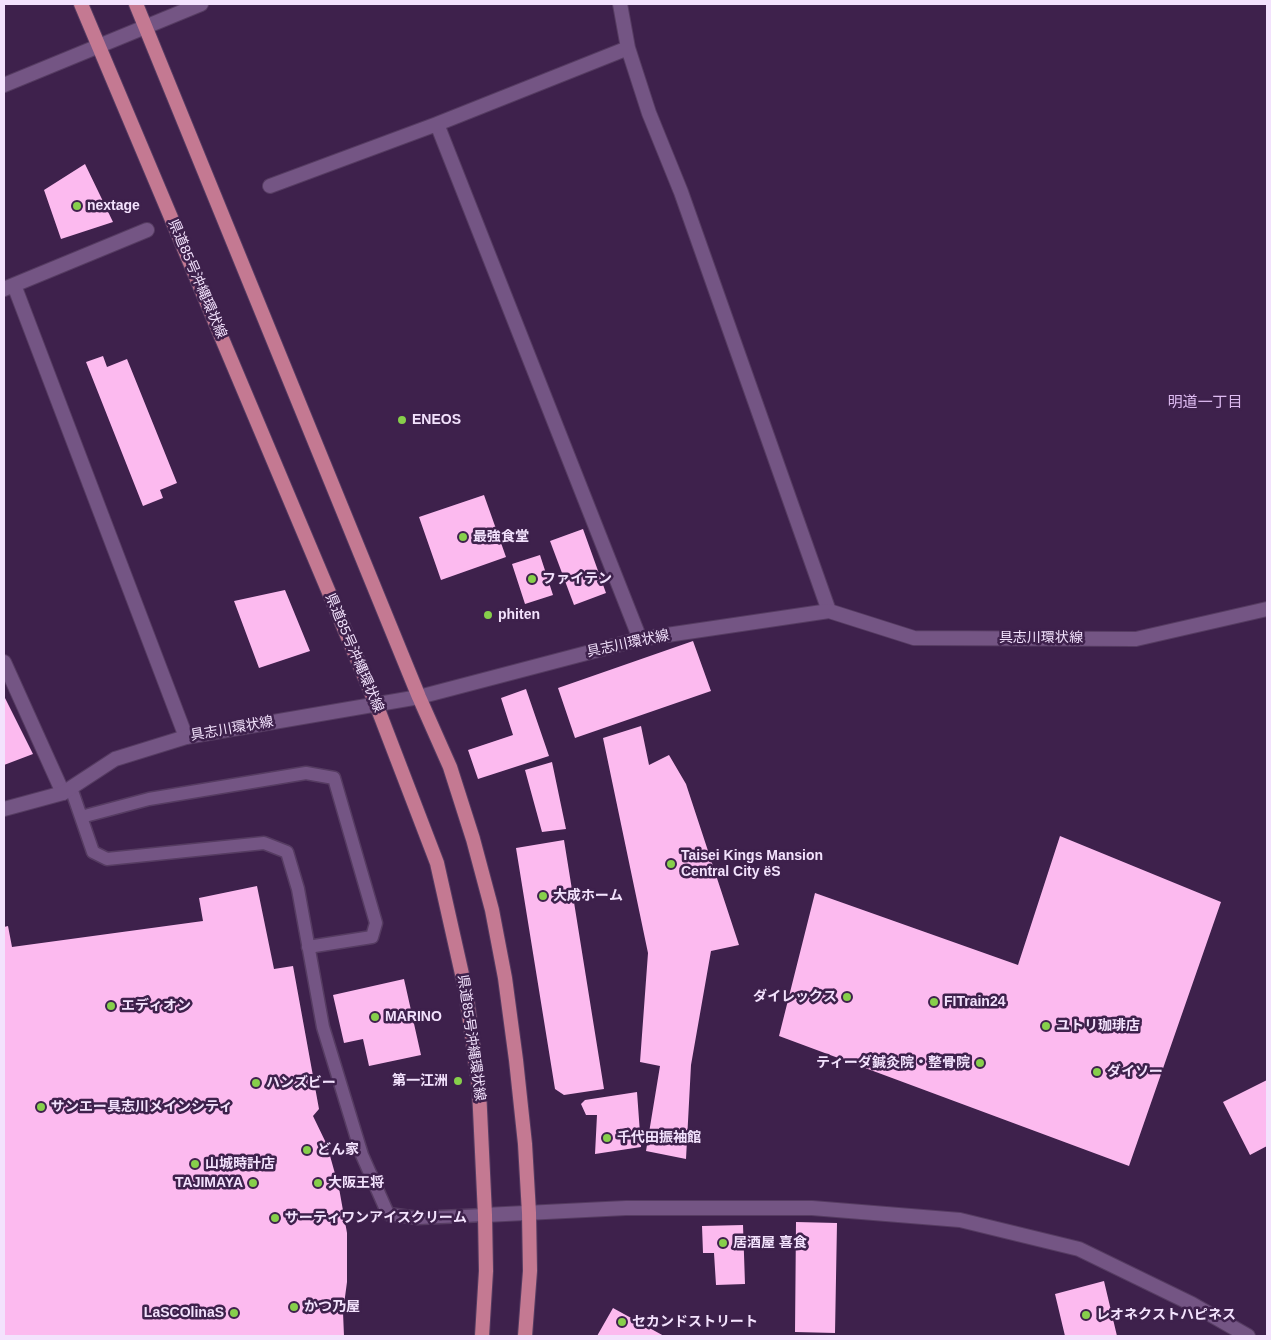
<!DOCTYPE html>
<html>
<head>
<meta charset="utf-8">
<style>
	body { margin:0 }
	#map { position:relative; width:1271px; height:1340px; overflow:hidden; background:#3e214c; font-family:Helvetica,sans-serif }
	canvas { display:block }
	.frame { position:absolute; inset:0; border:5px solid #f3e2fd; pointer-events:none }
</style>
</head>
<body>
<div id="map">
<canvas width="1271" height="1340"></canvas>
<div class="frame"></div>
</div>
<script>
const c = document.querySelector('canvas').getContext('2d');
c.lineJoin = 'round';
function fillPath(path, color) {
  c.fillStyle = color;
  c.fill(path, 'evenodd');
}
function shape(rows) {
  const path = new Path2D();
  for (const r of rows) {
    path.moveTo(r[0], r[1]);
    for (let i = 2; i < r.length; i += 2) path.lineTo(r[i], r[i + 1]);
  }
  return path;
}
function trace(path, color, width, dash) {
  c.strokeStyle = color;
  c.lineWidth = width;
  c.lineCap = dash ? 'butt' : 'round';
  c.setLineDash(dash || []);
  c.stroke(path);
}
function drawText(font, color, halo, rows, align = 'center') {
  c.font = font + ' Helvetica,"Noto Sans JP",sans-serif';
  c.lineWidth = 5;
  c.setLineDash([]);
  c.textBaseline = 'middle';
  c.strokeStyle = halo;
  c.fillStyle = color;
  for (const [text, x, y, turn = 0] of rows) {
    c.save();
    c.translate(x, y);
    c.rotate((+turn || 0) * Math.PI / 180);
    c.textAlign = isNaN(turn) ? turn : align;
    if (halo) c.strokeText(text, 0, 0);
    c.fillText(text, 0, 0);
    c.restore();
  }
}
fillPath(shape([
	[85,164,113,222,61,239,44,190],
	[103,356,107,367,127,359,177,483,160,490,163,498,143,506,86,362],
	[484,495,506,557,441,580,419,517],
	[583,529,606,593,574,605,550,541],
	[540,555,553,595,525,604,512,564],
	[285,590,310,651,259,668,234,601],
	[693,641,711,691,575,738,558,688],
	[526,689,549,756,478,779,468,750,513,735,501,698],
	[4,696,33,754,4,765],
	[641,726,649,765,669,755,686,784,739,945,711,951,691,1065,686,1159,646,1151,660,1066,640,1062,648,953,603,738],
	[552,762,566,829,542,832,525,770],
	[1060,836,1221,902,1129,1166,779,1036,815,893,1018,965],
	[564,840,604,1089,564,1095,555,1089,516,848],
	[257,886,274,969,293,966,319,1109,313,1116,327,1145,339,1188,347,1233,347,1282,343,1312,344,1336,4,1336,4,927,8,926,12,947,203,921,199,898],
	[404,979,421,1055,369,1066,363,1039,344,1043,333,995],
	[1267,1080,1267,1146,1250,1155,1223,1102],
	[637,1092,641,1147,595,1154,597,1115,586,1115,581,1104,585,1100],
	[796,1222,837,1223,835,1333,795,1332],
	[743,1225,745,1284,716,1285,714,1253,703,1253,702,1226],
	[1104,1281,1117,1336,1065,1336,1055,1294],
	[613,1308,664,1336,597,1336]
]), '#fcbaef');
const service = shape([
	[71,788,93,852,107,859,264,843,287,852,298,889,323,1027,362,1155,388,1214,418,1218,485,1215],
	[81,817,149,799,306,773,334,778,376,923,372,937,308,947]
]);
const minor = shape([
	[620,4,628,48,649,113,681,192,829,611],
	[628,48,437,124,640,639],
	[270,186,437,124],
	[14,285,186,737],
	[4,289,147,230],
	[4,662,63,793]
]);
const tertiary = shape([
	[4,85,201,4],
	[485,1215,626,1208,812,1208,960,1220,1079,1249,1192,1304,1248,1336]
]);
const secondary = shape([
	[4,809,63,793,115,759,186,737,419,697,640,639,829,611,914,638,1136,639,1267,609]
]);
const primary = shape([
	[81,4,376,704,437,863,466,992,479,1089,485,1215,486,1271,482,1336],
	[136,4,419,697,450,767,473,839,492,910,505,978,516,1060,525,1144,529,1213,530,1271,525,1336]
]);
trace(service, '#563c62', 15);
trace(minor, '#563c62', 16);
trace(tertiary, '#563c62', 16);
trace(secondary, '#563c62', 16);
trace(primary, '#563c62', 16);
trace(service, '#745584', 12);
trace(minor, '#745584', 14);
trace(tertiary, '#745584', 14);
trace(secondary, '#745584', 14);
trace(primary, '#c47992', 14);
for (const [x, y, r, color] of [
	[77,206,5,"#87cf4b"],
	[402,420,5,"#87cf4b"],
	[463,537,5,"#87cf4b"],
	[532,579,5,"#87cf4b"],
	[488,615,5,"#87cf4b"],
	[671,864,5,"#87cf4b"],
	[543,896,5,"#87cf4b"],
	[847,997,5,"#87cf4b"],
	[934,1002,5,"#87cf4b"],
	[111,1006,5,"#87cf4b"],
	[375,1017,5,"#87cf4b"],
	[1046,1026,5,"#87cf4b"],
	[980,1063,5,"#87cf4b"],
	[1097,1072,5,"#87cf4b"],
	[458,1081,5,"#87cf4b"],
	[256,1083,5,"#87cf4b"],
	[41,1107,5,"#87cf4b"],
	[607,1138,5,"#87cf4b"],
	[307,1150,5,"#87cf4b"],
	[195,1164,5,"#87cf4b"],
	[253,1183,5,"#87cf4b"],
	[318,1183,5,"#87cf4b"],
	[275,1218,5,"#87cf4b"],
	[723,1243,5,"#87cf4b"],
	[294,1307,5,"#87cf4b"],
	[234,1313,5,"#87cf4b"],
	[1086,1315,5,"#87cf4b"],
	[622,1322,5,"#87cf4b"]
]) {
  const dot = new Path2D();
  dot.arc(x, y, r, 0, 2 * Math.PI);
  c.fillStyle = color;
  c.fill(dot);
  trace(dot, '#3e214c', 2);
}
drawText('bold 14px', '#f3e2fd', '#3e214c', [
	["nextage",87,206],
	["ENEOS",412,420],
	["最強食堂",473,537],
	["ファイテン",542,579],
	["phiten",498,615],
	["Taisei Kings Mansion",681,856],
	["Central City ëS",681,872],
	["大成ホーム",553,896],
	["ダイレックス",837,997,"right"],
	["FITrain24",944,1002],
	["エディオン",121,1006],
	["MARINO",385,1017],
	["ユトリ珈琲店",1056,1026],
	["ティーダ鍼灸院・整骨院",970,1063,"right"],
	["ダイソー",1107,1072],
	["第一江洲",448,1081,"right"],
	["ハンズビー",266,1083],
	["サンエー具志川メインシティ",51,1107],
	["千代田振袖館",617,1138],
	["どん家",317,1150],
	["山城時計店",205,1164],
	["TAJIMAYA",243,1183,"right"],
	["大阪王将",328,1183],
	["サーティワンアイスクリーム",285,1218],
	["居酒屋 喜食",733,1243],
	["かつ乃屋",304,1307],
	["LaSCOlinaS",224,1313,"right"],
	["レオネクストハピネス",1096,1315],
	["セカンドストリート",632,1322]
], 'left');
drawText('14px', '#f3e2fd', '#3e214c', [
	["県道85号沖縄環状線",197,279,67],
	["具志川環状線",1041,638],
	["具志川環状線",628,644,-12],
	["県道85号沖縄環状線",354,653,67],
	["具志川環状線",232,729,-10],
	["県道85号沖縄環状線",471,1038,82]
]);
drawText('15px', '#debbf1', '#3e214c', [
	["明道一丁目",1205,403]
]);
</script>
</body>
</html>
